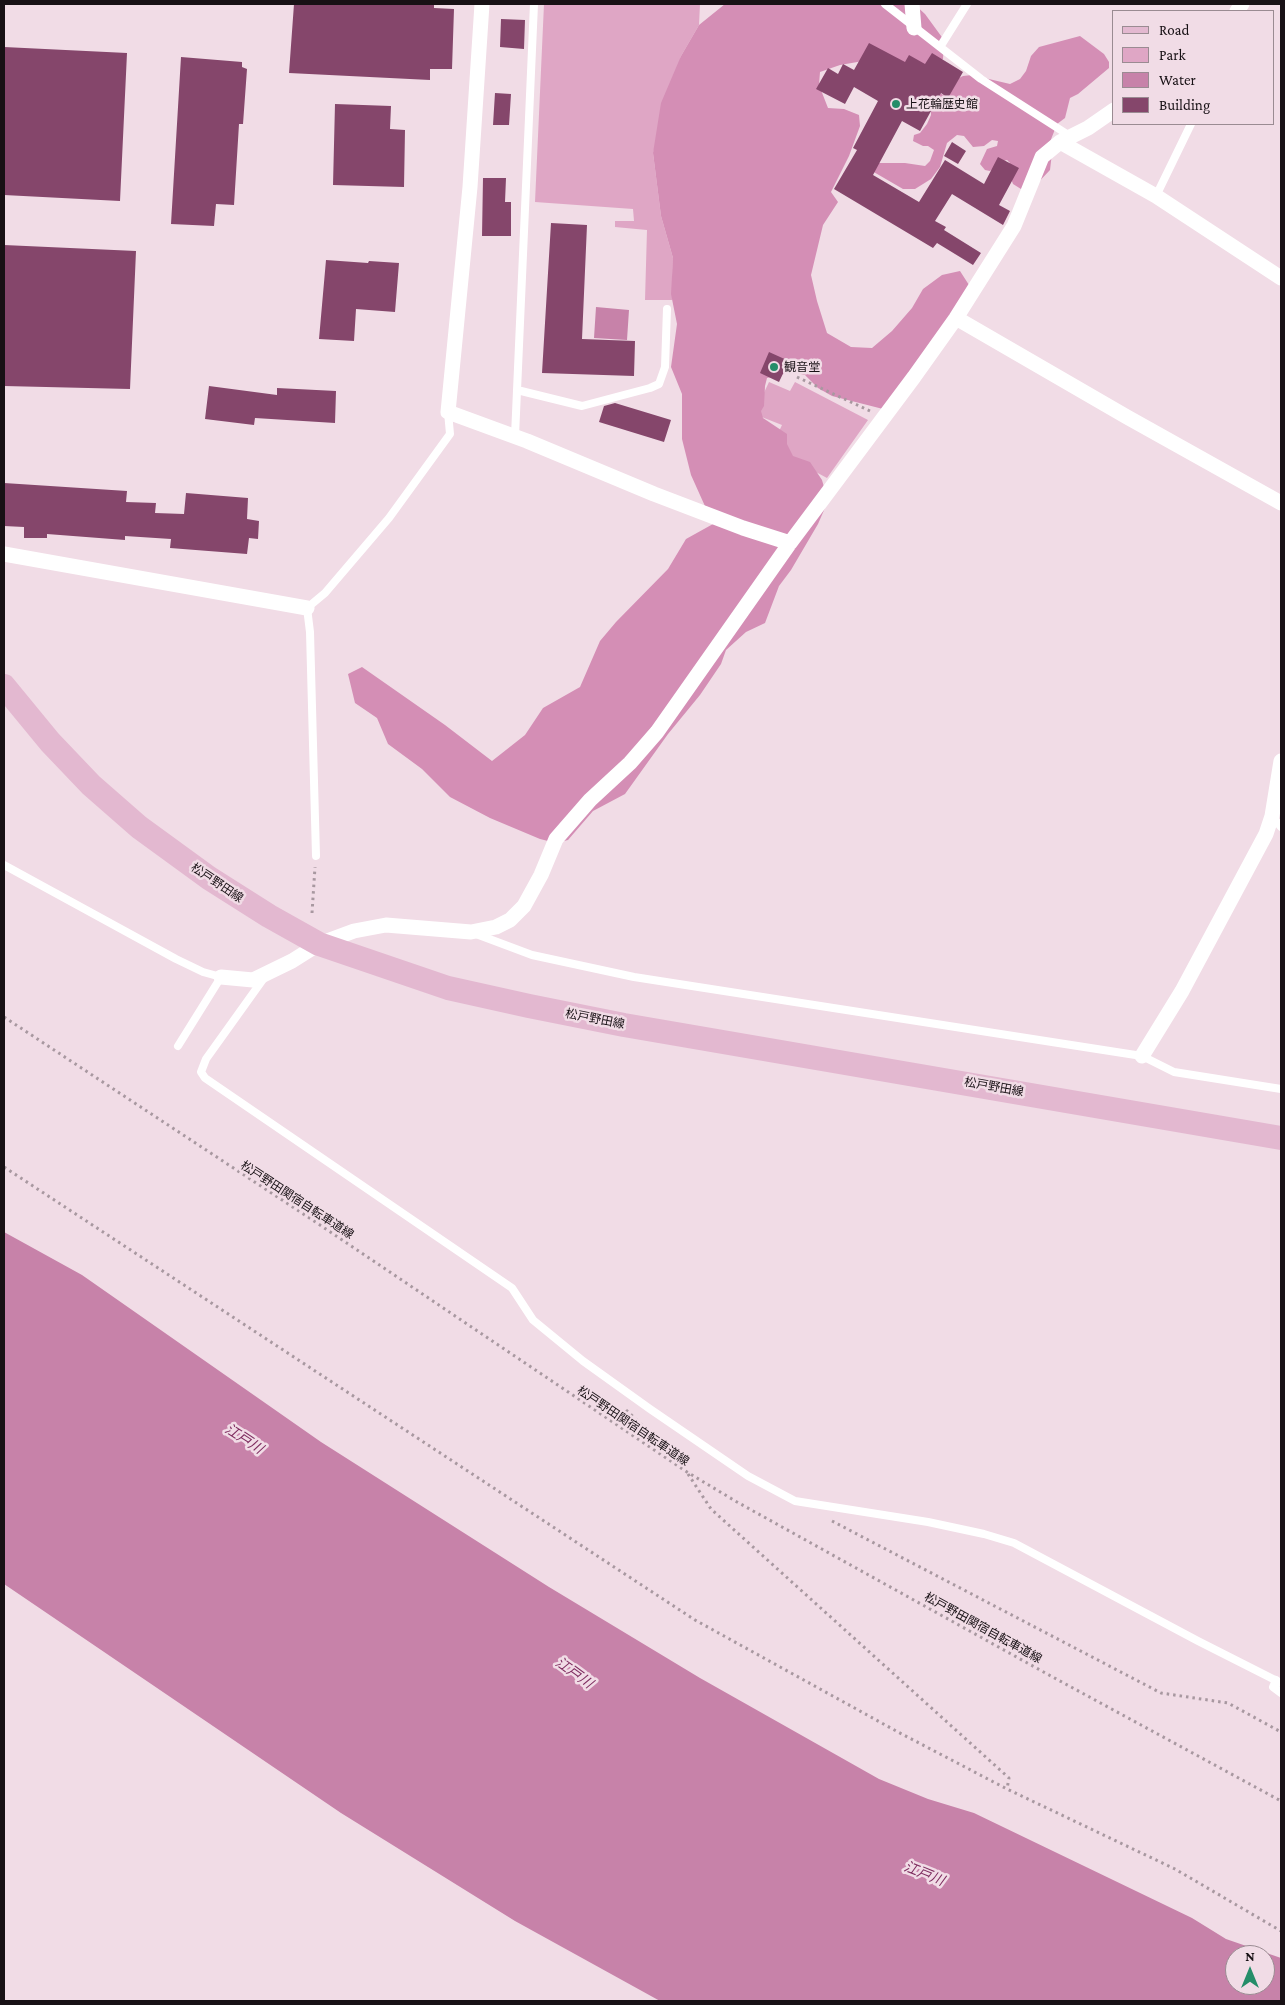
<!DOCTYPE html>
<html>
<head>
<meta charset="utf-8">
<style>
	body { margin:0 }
	#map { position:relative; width:1285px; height:2005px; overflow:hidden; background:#f1dce6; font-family:"Crimson Pro",serif }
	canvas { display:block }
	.frame { position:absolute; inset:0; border:5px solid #181115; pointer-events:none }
	.legend { position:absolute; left:1112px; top:10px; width:162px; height:115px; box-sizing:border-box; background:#f1dce6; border:1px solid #9a8b92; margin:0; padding:6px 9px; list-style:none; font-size:15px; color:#181115 }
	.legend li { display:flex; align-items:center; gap:10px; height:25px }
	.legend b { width:25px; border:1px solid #9a8b92 }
	.north { position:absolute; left:1225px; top:1945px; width:50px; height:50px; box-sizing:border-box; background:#f1dce6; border:1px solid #9a8b92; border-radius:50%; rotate:0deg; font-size:14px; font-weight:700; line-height:20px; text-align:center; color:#181115 }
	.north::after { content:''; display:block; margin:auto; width:18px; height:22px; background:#258d69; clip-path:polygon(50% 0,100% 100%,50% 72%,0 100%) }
</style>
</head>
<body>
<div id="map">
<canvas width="1285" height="2005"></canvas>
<div class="frame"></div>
<ul class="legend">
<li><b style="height:6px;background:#e3b8d0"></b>Road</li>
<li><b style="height:14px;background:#dfa6c5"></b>Park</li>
<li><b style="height:14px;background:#c782a9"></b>Water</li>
<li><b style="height:14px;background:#85466b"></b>Building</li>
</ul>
<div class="north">N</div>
</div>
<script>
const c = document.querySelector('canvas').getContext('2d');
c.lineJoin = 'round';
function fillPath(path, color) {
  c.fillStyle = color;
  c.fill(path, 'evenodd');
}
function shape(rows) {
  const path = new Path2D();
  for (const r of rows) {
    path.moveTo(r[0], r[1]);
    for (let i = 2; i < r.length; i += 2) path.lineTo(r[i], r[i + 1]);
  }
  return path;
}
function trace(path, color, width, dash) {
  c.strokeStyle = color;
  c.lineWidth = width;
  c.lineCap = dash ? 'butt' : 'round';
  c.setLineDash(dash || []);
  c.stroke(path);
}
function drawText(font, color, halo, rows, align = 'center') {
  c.font = font + ' "Crimson Pro","Noto Sans JP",serif';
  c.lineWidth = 5;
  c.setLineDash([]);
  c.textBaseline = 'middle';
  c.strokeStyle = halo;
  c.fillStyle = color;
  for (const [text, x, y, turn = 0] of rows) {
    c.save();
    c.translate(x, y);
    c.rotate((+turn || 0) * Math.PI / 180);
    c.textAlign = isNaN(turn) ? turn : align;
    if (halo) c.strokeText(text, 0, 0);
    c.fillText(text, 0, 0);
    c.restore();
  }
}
fillPath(shape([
	[544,4,700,4,699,25,681,56,653,153,661,216,673,258,672,300,645,300,647,230,615,227,615,221,634,221,633,209,535,202],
	[769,382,790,391,795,382,868,420,827,478,771,448,782,425,754,414]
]), '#dfa6c5');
fillPath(shape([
	[725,4,914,4,925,14,944,40,943,59,932,66,869,60,840,65,820,72,819,85,828,108,844,109,859,115,860,126,849,156,831,192,838,202,823,225,811,275,817,301,827,333,851,347,872,348,892,331,912,308,923,289,942,275,960,271,969,285,964,302,883,409,832,396,818,388,805,375,792,372,767,378,765,386,764,406,761,411,763,418,787,434,787,444,793,456,810,462,822,480,828,501,818,524,791,570,779,586,765,623,746,632,726,650,721,664,700,695,668,734,625,794,593,811,568,840,556,843,540,839,490,818,450,797,422,769,388,744,377,718,355,703,348,674,362,667,445,725,492,761,525,735,543,708,580,687,600,641,616,622,668,569,686,539,713,524,691,475,682,439,682,394,671,367,677,324,671,294,673,258,661,216,653,153,661,103,681,56,699,25],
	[1080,36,1104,54,1109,62,1109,68,1078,94,1070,98,1065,118,1057,124,1050,142,1052,153,1050,170,1032,189,1021,189,1013,184,1008,171,1010,163,1007,160,1003,161,990,171,985,170,980,164,987,149,997,146,998,141,992,140,984,146,973,147,964,136,957,135,947,143,940,167,931,179,915,189,903,189,872,171,876,163,905,163,925,166,930,161,934,150,928,146,923,146,913,141,914,135,920,133,927,124,931,115,931,108,937,90,943,95,949,94,959,78,963,76,972,75,1010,84,1020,79,1026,71,1031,56,1039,47]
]), '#d48eb5');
fillPath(shape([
	[596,307,629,310,627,340,594,338],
	[4,1232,82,1275,321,1442,549,1587,700,1678,879,1779,928,1799,974,1813,1192,1918,1226,1939,1281,1958,1281,2001,660,2001,515,1921,341,1813,4,1584],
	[1235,1955,1265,1955,1265,1985,1235,1985]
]), '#c782a9');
fillPath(shape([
	[294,4,434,4,434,8,454,9,452,69,430,69,430,80,289,73],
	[501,19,525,20,524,49,500,47],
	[869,43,905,62,909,55,925,64,932,53,963,72,948,98,941,93,920,131,902,121,873,175,919,202,945,160,984,184,998,157,1019,168,999,205,1010,211,1003,225,952,194,935,221,946,227,944,230,981,253,973,265,937,243,933,248,834,189,857,150,853,148,878,101,854,87,845,104,816,89,828,68,838,74,843,64,854,70],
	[4,47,127,53,120,201,4,195],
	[181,57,242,62,242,67,247,69,243,124,239,124,234,205,216,204,214,226,171,224],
	[495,93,511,94,509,125,493,125],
	[335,104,391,106,390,129,405,130,404,187,333,185],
	[952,142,966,151,958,164,944,156],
	[483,178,506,178,505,202,511,202,511,236,482,236],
	[551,223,587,225,582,339,635,341,634,376,542,373],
	[4,245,136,251,130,389,4,386],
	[326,260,368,263,369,261,399,263,395,312,356,309,354,341,319,339],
	[769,352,789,361,779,382,760,373],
	[209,386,277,395,277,388,336,391,335,423,255,418,254,425,205,419],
	[615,403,671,420,664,442,599,422,604,406],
	[4,483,127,491,126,502,156,503,155,513,184,514,186,493,248,498,247,519,259,521,258,539,249,538,247,554,170,548,171,539,125,536,125,540,47,534,47,538,24,538,24,527,4,526]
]), '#85466b');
trace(shape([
	[797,377,870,411],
	[312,913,315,867],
	[4,1017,317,1223,687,1472,737,1502,1049,1675,1281,1801],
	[4,1167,695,1620,898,1732,1007,1789,1175,1869,1281,1931],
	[626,1410,676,1457,685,1469],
	[688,1474,711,1509,1009,1778,1007,1789],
	[832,1521,1161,1693,1228,1703,1281,1732]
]), '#a898a0', 3, [2.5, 4]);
trace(shape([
	[885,4,981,79,1070,136],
	[940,47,967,4],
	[1156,196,1191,124],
	[517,390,582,406,650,388,659,384,665,367,667,309],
	[515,436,534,4],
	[1272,816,1281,827],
	[316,856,310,632,307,608,325,593,389,518,450,434,448,412],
	[4,865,176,959,203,972,221,977,178,1046],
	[476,934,532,955,634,977,1142,1056,1174,1072,1281,1089],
	[264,978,206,1059,201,1072,205,1078,512,1288,533,1320,583,1361,650,1409,748,1476,795,1501,928,1522,984,1534,1014,1543,1198,1641,1281,1683],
	[1276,1680,1273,1687,1281,1693]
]), '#fff', 8);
trace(shape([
	[482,4,470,187,448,412,527,441,654,494,743,528,790,543],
	[912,4,914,28],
	[1237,11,1242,4],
	[1060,142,1156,196,1281,278],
	[956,318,1127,417,1281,503],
	[4,554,307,608],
	[221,977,253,980,292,961,319,944,354,931,386,925,471,932,496,927,510,920,524,906,541,875,556,839,590,800,630,763,657,732,790,543,914,377,956,318,1014,226,1042,157,1060,142,1088,128,1114,110],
	[1142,1056,1182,991,1266,834,1272,816,1281,761]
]), '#fff', 15);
trace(shape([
	[4,686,50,742,91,785,139,827,209,878,269,916,319,944,448,988,529,1006,624,1025,1281,1138]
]), '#e3b8d0', 24);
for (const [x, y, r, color] of [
	[896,104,5,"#258d69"],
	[774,367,5,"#258d69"]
]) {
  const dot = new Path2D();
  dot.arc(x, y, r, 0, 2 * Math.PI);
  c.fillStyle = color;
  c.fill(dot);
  trace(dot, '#f1dce6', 2);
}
drawText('12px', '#181115', '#f1dce6', [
	["上花輪歴史館",906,104],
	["観音堂",784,367]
], 'left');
drawText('12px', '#181115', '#f1dce6', [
	["松戸野田線",217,883,34],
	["松戸野田線",595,1019,11],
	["松戸野田線",994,1087,10],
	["松戸野田関宿自転車道線",297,1200,33],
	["松戸野田関宿自転車道線",633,1426,34],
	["松戸野田関宿自転車道線",983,1628,29]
]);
drawText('italic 14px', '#7e2c5f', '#f1dce6', [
	["江戸川",244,1439,33],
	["江戸川",574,1673,36],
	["江戸川",924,1874,22]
]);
</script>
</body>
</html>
